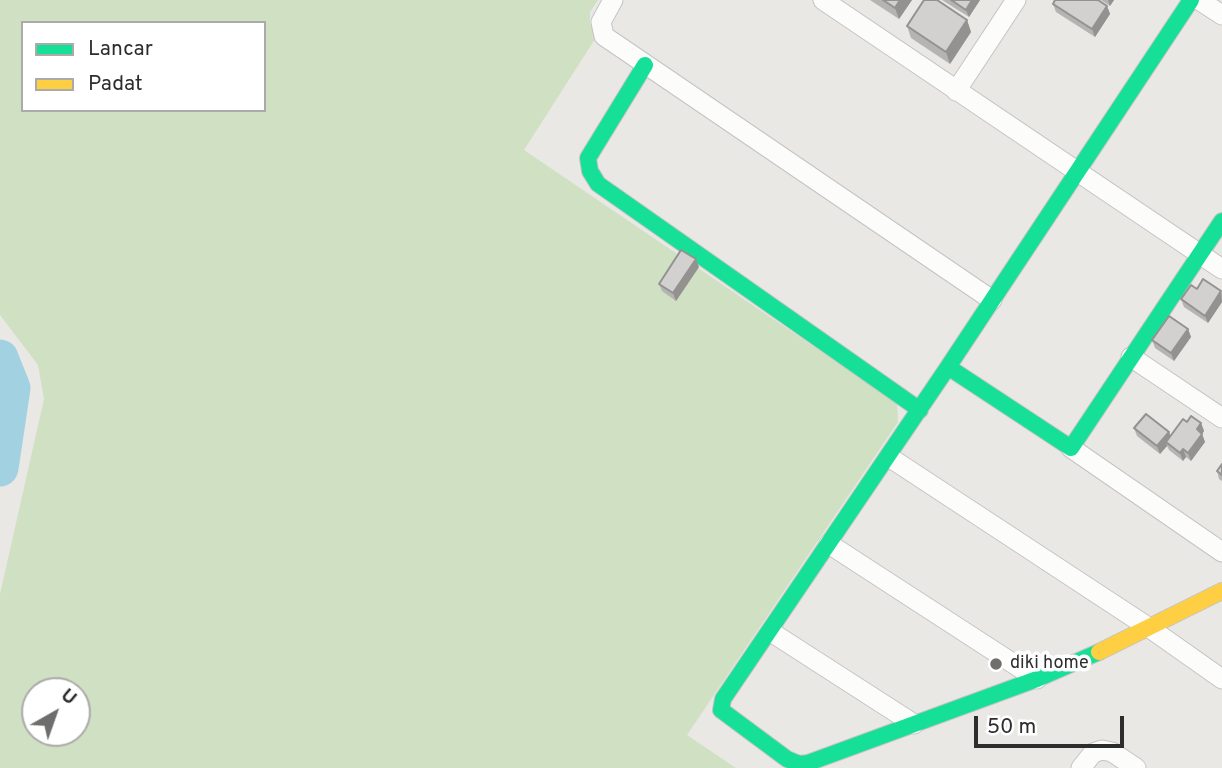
<!DOCTYPE html>
<html>
<head>
<meta charset="utf-8">
<style>
	body { margin:0 }
	#map { position:relative; width:1222px; height:768px; overflow:hidden; background:#eae8e5; font-family:Overpass,sans-serif }
	canvas { display:block }
	.legend { position:absolute; left:21px; top:21px; width:245px; height:91px; box-sizing:border-box; background:#fff; border:2px solid #ababab; margin:0; padding:9px 12px; list-style:none; font-size:21px; color:#2d2d2d }
	.legend li { display:flex; align-items:center; gap:14px; height:35px }
	.legend b { width:35px; border:2px solid #ababab }
	.north { position:absolute; left:21px; top:677px; width:70px; height:70px; box-sizing:border-box; background:#fff; border:2px solid #ababab; border-radius:50%; rotate:40deg; font-size:19px; font-weight:700; line-height:28px; text-align:center; color:#2d2d2d }
	.north::after { content:''; display:block; margin:auto; width:24px; height:32px; background:#6f6e6d; clip-path:polygon(50% 0,100% 100%,50% 72%,0 100%) }
	.scale { position:absolute; left:974px; top:716px; width:150px; height:32px; box-sizing:border-box; border:4px solid #2d2d2d; border-top:0; padding-left:9px; font-size:21px; line-height:24px; white-space:nowrap; color:#2d2d2d; -webkit-text-stroke:5px #fff; paint-order:stroke }
</style>
</head>
<body>
<div id="map">
<canvas width="1222" height="768"></canvas>
<ul class="legend">
<li><b style="height:9px;background:#16e098"></b>Lancar</li>
<li><b style="height:9px;background:#ffcf43"></b>Padat</li>
</ul>
<div class="north">U</div>
<div class="scale">50 m</div>
</div>
<script>
const c = document.querySelector('canvas').getContext('2d');
c.lineJoin = 'round';
function fillPath(path, color) {
  c.fillStyle = color;
  c.fill(path, 'evenodd');
}
function shape(rows) {
  const path = new Path2D();
  for (const r of rows) {
    path.moveTo(r[0], r[1]);
    for (let i = 2; i < r.length; i += 2) path.lineTo(r[i], r[i + 1]);
  }
  return path;
}
function trace(path, color, width, dash) {
  c.strokeStyle = color;
  c.lineWidth = width;
  c.lineCap = dash ? 'butt' : 'round';
  c.setLineDash(dash || []);
  c.stroke(path);
}
function drawText(font, color, halo, rows, align = 'center') {
  c.font = font + ' Overpass,sans-serif';
  c.lineWidth = 7;
  c.setLineDash([]);
  c.textBaseline = 'middle';
  c.strokeStyle = halo;
  c.fillStyle = color;
  for (const [text, x, y, turn = 0] of rows) {
    c.save();
    c.translate(x, y);
    c.rotate((+turn || 0) * Math.PI / 180);
    c.textAlign = isNaN(turn) ? turn : align;
    if (halo) c.strokeText(text, 0, 0);
    c.fillText(text, 0, 0);
    c.restore();
  }
}
fillPath(shape([
	[0,0,598,0,590,12,590,24,597,36,524,150,897,403,898,422,687,735,736,768,0,768,0,594,44,399,38,365,0,315],
	[23,23,264,23,264,110,23,110],
	[35,691,77,691,77,733,35,733]
]), '#cfe1c2');
trace(shape([
	[0,358,12,388,0,468]
]), '#a2d2e2', 37);
const street = shape([
	[613,0,601,22,604,36,992,300],
	[823,0,1222,269],
	[1199,0,1222,15],
	[956,91,1016,0],
	[1131,357,1222,418],
	[1071,448,1222,552],
	[889,457,1151,629,1222,679],
	[829,544,1037,679],
	[771,632,914,724],
	[1081,768,1093,753,1102,750,1112,752,1136,768]
]);
const fast = shape([
	[1191,0,948,367,1071,448,1222,221],
	[645,65,588,158,590,171,598,184,920,410],
	[948,367,723,699,721,710,787,759,799,764,808,763,1037,679,1099,652]
]);
const slow = shape([
	[1099,652,1222,591]
]);
trace(street, '#c4c4c4', 21);
trace(fast, '#c4c4c4', 18);
trace(slow, '#c4c4c4', 18);
trace(street, '#fcfcfb', 19);
trace(fast, '#16e098', 16);
trace(slow, '#ffcf43', 16);
fillPath(shape([
	[870,0,912,0,899,19],
	[942,0,980,0,969,17],
	[1101,0,1114,0,1110,6],
	[1053,4,1107,6,1110,14,1095,37,1056,12],
	[967,20,971,32,950,64,911,38,907,26],
	[699,267,676,301,662,291,659,284],
	[1197,289,1221,291,1222,294,1222,302,1208,323,1184,307,1181,299],
	[1188,329,1191,337,1174,361,1155,348,1152,340],
	[1187,422,1201,423,1204,431,1202,434,1205,442,1191,461,1186,457,1183,461,1169,450,1167,446,1160,454,1137,436,1134,428,1169,432,1170,436],
	[1222,464,1222,481,1219,479,1217,471]
]), '#b5b4b2');
fillPath(shape([
	[900,0,912,0,899,19,895,8],
	[972,0,980,0,969,17,966,10],
	[1108,0,1114,0,1110,6],
	[1107,6,1110,14,1095,37,1092,29],
	[967,20,971,32,950,64,946,52],
	[696,259,699,267,676,301,673,293],
	[1221,291,1222,302,1208,323,1205,316],
	[1188,329,1191,337,1174,361,1171,353],
	[1201,423,1204,431,1202,434,1205,442,1191,461,1188,453,1197,429],
	[1169,432,1172,440,1166,442,1167,446,1160,454,1157,446],
	[1183,449,1186,457,1183,461,1180,453]
]), '#949291');
const building = shape([
	[883,0,900,0,895,8,883,0],
	[924,0,937,0,967,20,946,52,907,26,924,0],
	[951,0,972,0,966,10,951,0],
	[1055,0,1098,0,1107,6,1092,29,1053,4,1055,0],
	[681,250,696,259,673,293,659,284,681,250],
	[1203,279,1221,291,1205,316,1181,299,1191,285,1197,289,1203,279],
	[1169,316,1188,329,1171,353,1152,340,1169,316],
	[1146,414,1169,432,1157,446,1134,428,1146,414],
	[1191,416,1201,423,1197,429,1202,434,1188,453,1183,449,1180,453,1166,442,1183,419,1187,422,1191,416],
	[1222,464,1222,475,1217,471,1222,464]
]);
fillPath(building, '#d3d1cf');
trace(building, '#949291', 2);
for (const [x, y, r, color] of [
	[996,664,7,"#6f6e6d"]
]) {
  const dot = new Path2D();
  dot.arc(x, y, r, 0, 2 * Math.PI);
  c.fillStyle = color;
  c.fill(dot);
  trace(dot, '#fff', 2.5);
}
drawText('18px', '#2d2d2d', '#fff', [
	["diki home",1010,664]
], 'left');
</script>
</body>
</html>
